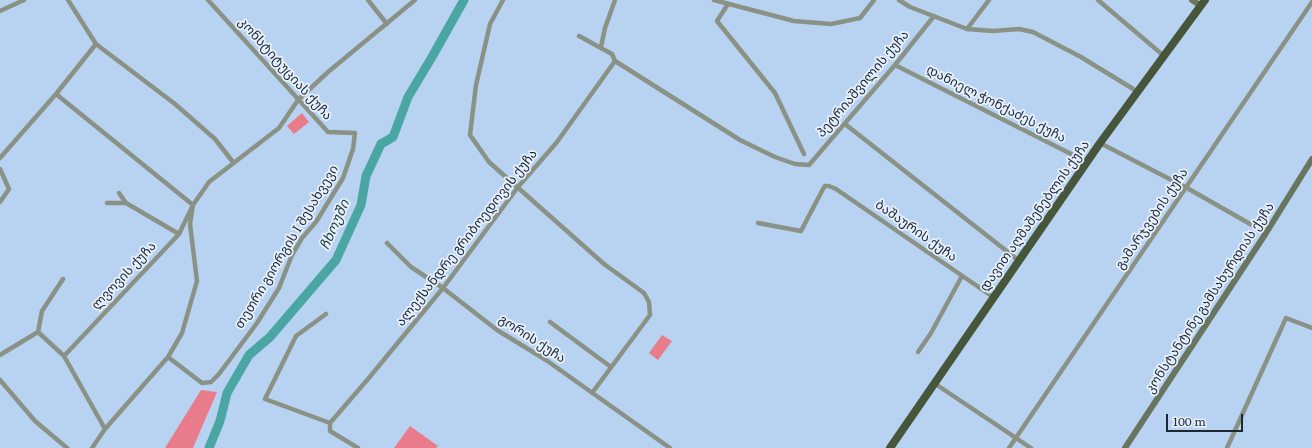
<!DOCTYPE html>
<html>
<head>
<meta charset="utf-8">
<style>
	body { margin:0 }
	#map { position:relative; width:1312px; height:448px; overflow:hidden; background:#b8d2f2; font-family:Literata,serif }
	canvas { display:block }
	.scale { position:absolute; left:1166px; top:414px; width:77px; height:18px; box-sizing:border-box; border:2px solid #1d2732; border-top:0; padding-left:5px; font-size:12px; line-height:14px; white-space:nowrap; color:#1d2732; -webkit-text-stroke:3px #e7f1fe; paint-order:stroke }
</style>
</head>
<body>
<div id="map">
<canvas width="1312" height="448"></canvas>
<div class="scale">100 m</div>
</div>
<script>
const c = document.querySelector('canvas').getContext('2d');
c.lineJoin = 'round';
function fillPath(path, color) {
  c.fillStyle = color;
  c.fill(path, 'evenodd');
}
function shape(rows) {
  const path = new Path2D();
  for (const r of rows) {
    path.moveTo(r[0], r[1]);
    for (let i = 2; i < r.length; i += 2) path.lineTo(r[i], r[i + 1]);
  }
  return path;
}
function trace(path, color, width, dash) {
  c.strokeStyle = color;
  c.lineWidth = width;
  c.lineCap = dash ? 'butt' : 'round';
  c.setLineDash(dash || []);
  c.stroke(path);
}
function drawText(font, color, halo, rows, align = 'center') {
  c.font = font + ' Literata,"Noto Sans Georgian",serif';
  c.lineWidth = 3.5;
  c.setLineDash([]);
  c.textBaseline = 'middle';
  c.strokeStyle = halo;
  c.fillStyle = color;
  for (const [text, x, y, turn = 0] of rows) {
    c.save();
    c.translate(x, y);
    c.rotate((+turn || 0) * Math.PI / 180);
    c.textAlign = isNaN(turn) ? turn : align;
    if (halo) c.strokeText(text, 0, 0);
    c.fillText(text, 0, 0);
    c.restore();
  }
}
fillPath(shape([
	[302,113,309,122,294,134,287,126],
	[662,335,672,341,658,360,649,353],
	[201,390,217,392,193,448,165,448],
	[410,426,438,446,436,448,394,448]
]), '#e87c8a');
trace(shape([
	[209,448,220,421,227,393,249,355,270,337,336,260,361,205,366,176,381,144,393,137,408,97,432,57,464,0]
]), '#4aa6a3', 9);
trace(shape([
	[68,0,96,44,175,104,215,139,233,162],
	[368,0,387,24],
	[503,0,490,24,476,85,470,135,489,162,604,264,644,293,649,302,650,315,592,393],
	[714,0,794,21,831,24,860,18,874,0],
	[899,0,910,7,967,29,993,31,1019,29,1033,32,1081,57,1138,92],
	[1098,0,1164,56],
	[728,4,717,21,775,93,804,154],
	[0,11,24,0],
	[967,29,989,0],
	[579,36,612,54,615,61,740,140,775,157,795,164,809,165,895,65,934,16],
	[601,47,605,28,615,0],
	[895,65,1087,162],
	[56,94,193,205,179,234,64,356],
	[845,124,1018,260],
	[1100,143,1187,188,1266,233],
	[0,158,56,94,96,44],
	[0,169,9,189,0,202],
	[119,193,126,203,179,234],
	[107,203,126,203],
	[758,223,801,231,823,189,825,186,829,186,836,189,993,297],
	[387,243,411,267,443,288,497,330,546,360,670,448],
	[326,314,296,336,265,399,330,423],
	[550,322,611,367],
	[38,332,42,311,63,279],
	[918,352,931,333,962,276],
	[0,355,38,332,64,356,105,429],
	[168,357,202,383,211,382,219,374,257,323,279,288,292,255,302,238,316,222,343,178,353,149,355,133,328,132,208,0],
	[0,380,35,421,67,448],
	[934,383,1031,448],
	[330,423,368,379,443,288,518,187,557,142,615,61],
	[330,423,330,431,358,448],
	[92,448,105,429,168,357,182,333,197,281,190,224,193,205,209,182,279,128,298,100,328,72,415,0],
	[1009,448,1312,2],
	[1227,448,1286,318,1312,328]
]), '#899284', 4.5);
trace(shape([
	[1192,0,1201,6],
	[1125,448,1266,233,1312,159]
]), '#68755f', 6);
trace(shape([
	[890,448,1100,143,1205,0]
]), '#46563b', 8);
drawText('13px', '#1d2732', '#e7f1fe', [
	["კონსტიტუციას ქუჩა",285,69,48],
	["პეტრიაშვილის ქუჩა",863,84,-50],
	["დანიელ ჭონქაძეს ქუჩა",996,104,27],
	["დავით აღმაშენებლის ქუჩა",1035,216,-55],
	["გამარჯვების ქუჩა",1152,219,-56],
	["ბაშაურის ქუჩა",916,231,35],
	["ალექსანდრე გრიბოედოვის ქუჩა",467,238,-52],
	["თეთრი გიორგის I შესახვევი",287,247,-59],
	["ლვოვის ქუჩა",124,276,-47],
	["კონსტანტინე გამსახურდიას ქუჩა",1210,298,-57],
	["გორის ქუჩა",532,339,33]
]);
drawText('italic 14px', '#23403f', '#e7f1fe', [
	["ჩხოუში",335,225,-66]
]);
</script>
</body>
</html>
